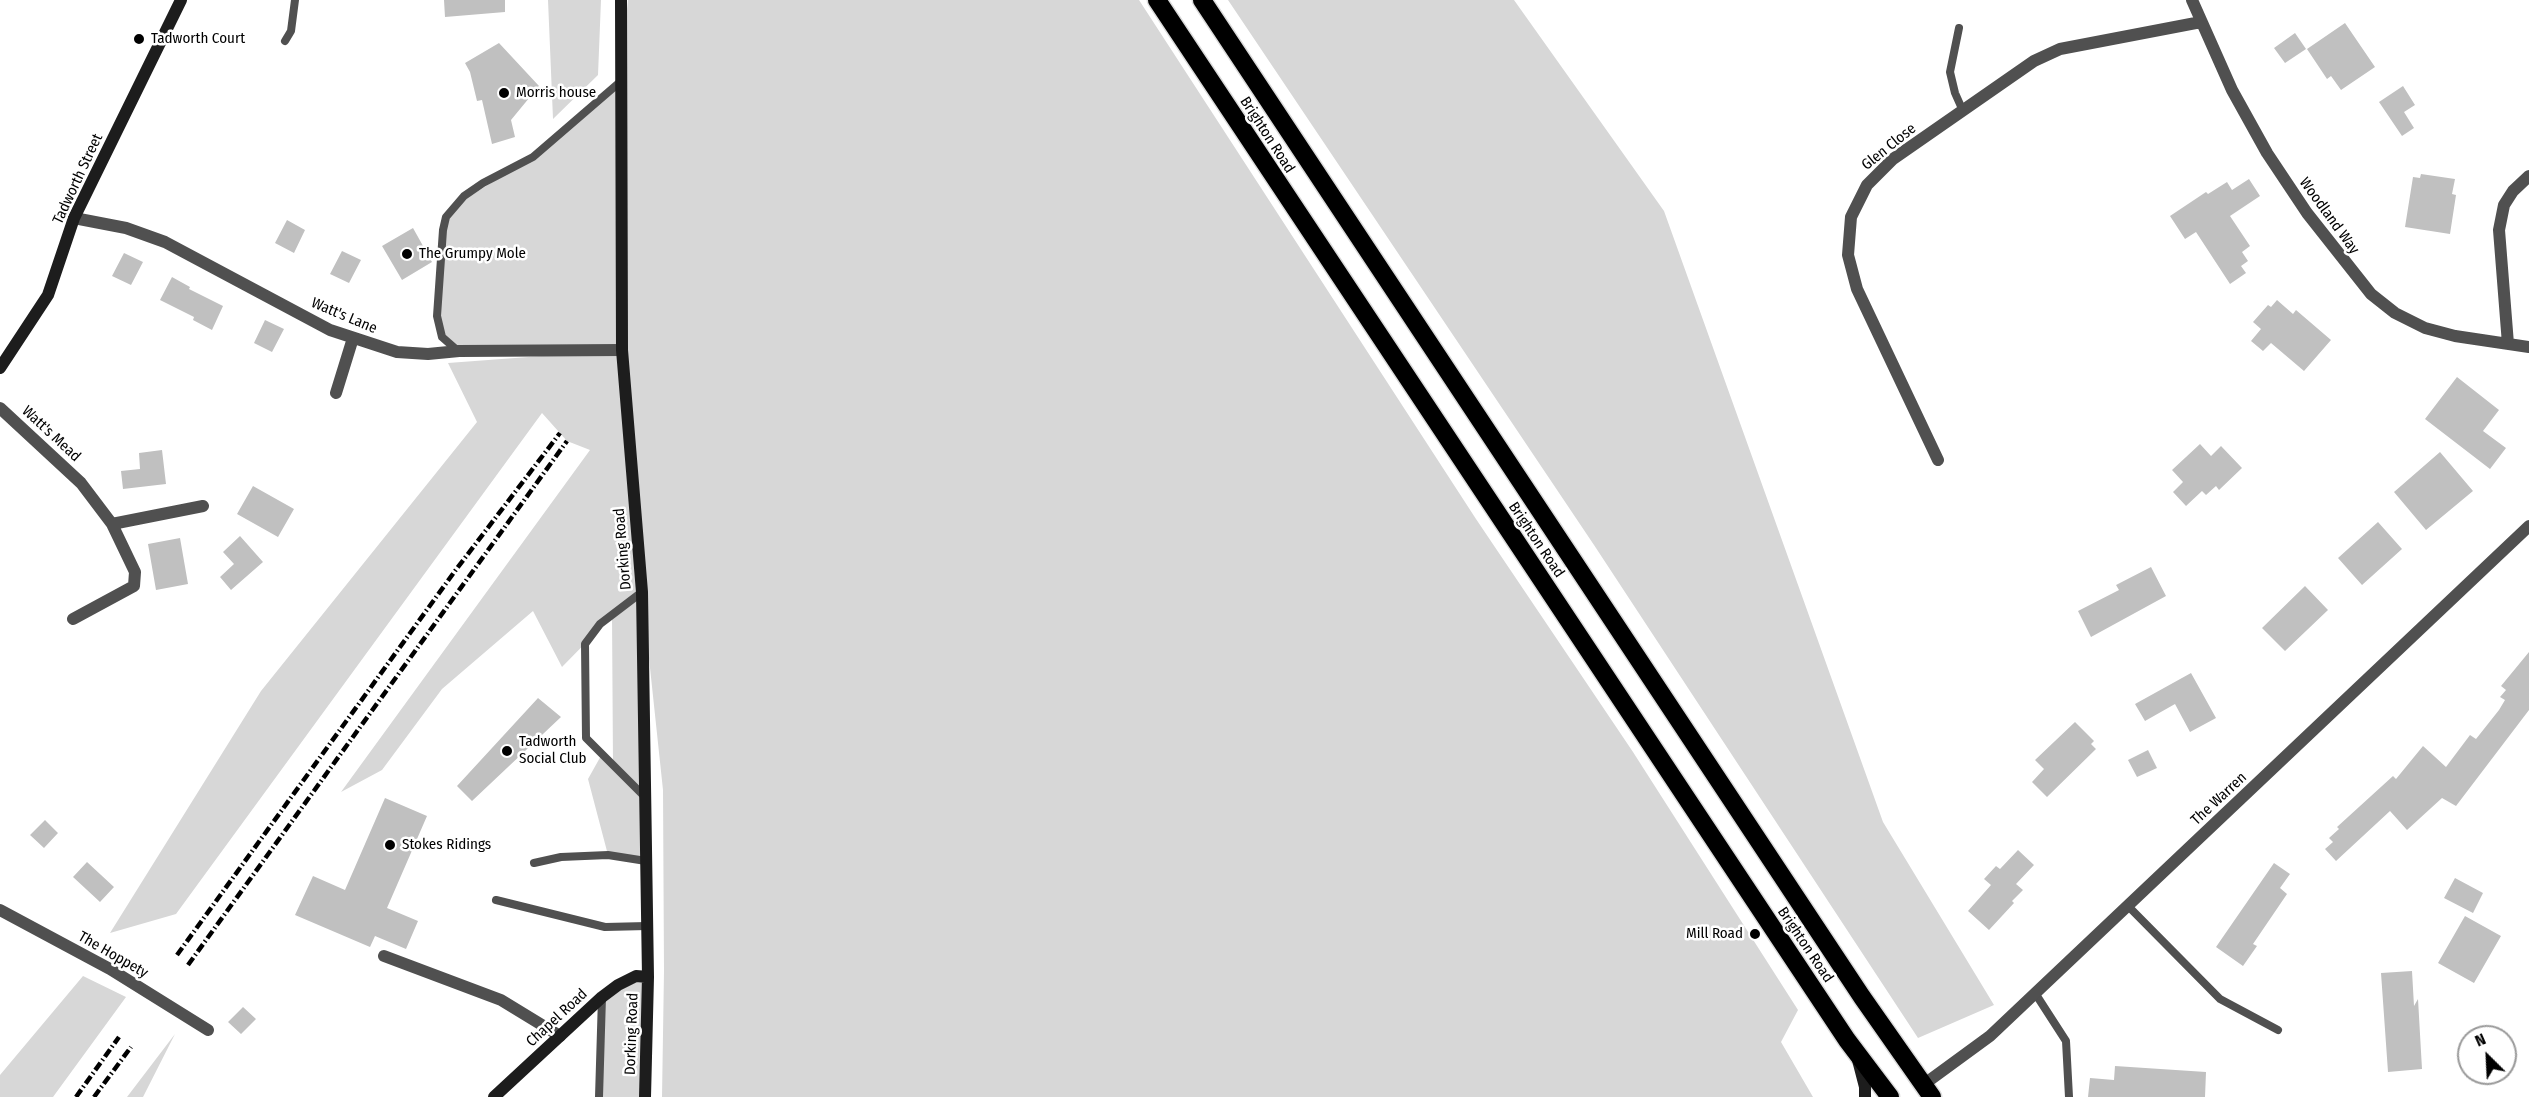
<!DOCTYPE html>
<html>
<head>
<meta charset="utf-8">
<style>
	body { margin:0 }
	#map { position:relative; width:2529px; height:1097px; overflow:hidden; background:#fff; font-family:"Fira Sans Condensed",sans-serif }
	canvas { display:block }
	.north { position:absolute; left:2457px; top:1025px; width:60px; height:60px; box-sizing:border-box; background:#fff; border:2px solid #999; border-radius:50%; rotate:336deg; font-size:16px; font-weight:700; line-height:24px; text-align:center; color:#000 }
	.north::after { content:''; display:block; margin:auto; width:21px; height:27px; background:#000; clip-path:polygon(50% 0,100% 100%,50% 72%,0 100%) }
</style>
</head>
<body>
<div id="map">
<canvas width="2529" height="1097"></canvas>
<div class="north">N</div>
</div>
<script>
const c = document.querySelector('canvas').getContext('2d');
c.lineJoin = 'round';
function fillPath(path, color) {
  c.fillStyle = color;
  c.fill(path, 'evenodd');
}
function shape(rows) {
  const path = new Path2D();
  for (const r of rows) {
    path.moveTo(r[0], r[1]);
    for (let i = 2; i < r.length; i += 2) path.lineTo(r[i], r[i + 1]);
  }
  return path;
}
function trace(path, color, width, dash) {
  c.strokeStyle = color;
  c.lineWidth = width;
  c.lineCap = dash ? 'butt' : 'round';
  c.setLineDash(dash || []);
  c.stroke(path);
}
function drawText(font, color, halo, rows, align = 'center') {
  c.font = font + ' "Fira Sans Condensed",sans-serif';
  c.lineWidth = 5;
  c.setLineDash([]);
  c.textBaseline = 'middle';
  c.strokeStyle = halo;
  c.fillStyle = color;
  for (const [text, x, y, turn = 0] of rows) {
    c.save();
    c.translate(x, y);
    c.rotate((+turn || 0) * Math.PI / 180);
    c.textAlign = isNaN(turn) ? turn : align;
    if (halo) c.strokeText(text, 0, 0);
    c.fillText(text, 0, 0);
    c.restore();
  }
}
fillPath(shape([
	[548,0,601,0,598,75,553,119],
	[628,0,1139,0,1476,519,1633,752,1798,1010,1781,1042,1813,1097,662,1097,664,971,663,790,643,602,646,861,608,855,588,779,602,754,613,764,612,616,562,667,533,611,442,689,382,770,341,792,590,450,567,441,542,413,176,914,110,933,261,691,477,422,448,363,609,351,459,351,438,327,443,230,454,206,533,157,620,82],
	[1228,0,1514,0,1664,211,1883,822,1994,1005,1918,1038,1594,545],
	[83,976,126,997,53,1097,0,1097,0,1075],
	[648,977,644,1097,599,1097,602,997],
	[175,1034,143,1097,127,1097]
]), '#d7d7d7');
fillPath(shape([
	[444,0,505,0,505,12,445,17],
	[2345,23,2375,67,2341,90,2331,76,2327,79,2307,49],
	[2295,33,2306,49,2285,63,2274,48],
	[499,43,539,86,511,120,515,137,492,144,482,100,477,101,470,72,465,63],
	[2403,86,2415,105,2404,112,2414,128,2402,136,2379,102],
	[2421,174,2455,179,2452,194,2456,195,2450,234,2405,227,2413,177,2420,178],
	[2249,179,2260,196,2230,216,2250,246,2242,252,2248,261,2241,266,2246,273,2230,284,2196,232,2185,239,2170,216,2206,192,2208,194,2227,182,2232,190],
	[287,220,305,230,294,253,275,243],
	[413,228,432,262,402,280,382,246],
	[342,251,361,260,349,283,330,274],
	[124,253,143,262,131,285,112,276],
	[172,277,190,287,189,289,223,306,212,330,193,320,194,317,160,300],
	[2277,300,2293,314,2296,310,2331,340,2304,371,2271,343,2263,351,2251,341,2261,329,2253,322,2268,305,2271,307],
	[265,320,284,329,272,352,254,343],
	[2457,377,2499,410,2483,431,2506,448,2490,469,2425,419],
	[2200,444,2211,456,2221,446,2242,468,2219,490,2216,486,2206,495,2202,491,2186,506,2173,492,2183,482,2172,470],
	[162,450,166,484,123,489,121,471,140,469,139,453],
	[2440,452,2473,491,2426,530,2394,492],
	[253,486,294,509,278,537,237,514],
	[2378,522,2402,549,2362,585,2338,558],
	[240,536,263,562,231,590,220,577,234,564,223,552],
	[180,538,188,584,156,590,148,544],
	[2151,567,2166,596,2091,637,2078,611,2119,590,2116,585],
	[2305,586,2328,610,2285,651,2262,628],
	[2529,652,2529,710,2456,806,2442,798,2407,830,2390,811,2336,861,2325,849,2333,842,2329,838,2339,829,2337,827,2393,776,2396,779,2423,746,2446,767,2470,735,2476,739,2499,710,2505,700,2500,697,2506,690,2501,686],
	[2191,673,2216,718,2190,732,2175,704,2145,721,2135,704],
	[538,698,561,717,472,801,457,786],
	[2075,722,2094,741,2091,744,2096,749,2047,797,2032,782,2044,769,2035,760],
	[2148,750,2157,768,2137,777,2128,760],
	[385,798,427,816,387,908,418,921,406,949,375,936,370,947,295,915,313,876,345,890],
	[45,820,58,833,44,848,30,835],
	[2018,850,2034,865,2016,884,2023,890,2012,901,2014,903,1989,930,1968,911,1991,885,1984,879,1996,866,2000,869],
	[87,862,114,887,100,902,73,877],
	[2274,863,2290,874,2280,888,2287,894,2253,944,2257,946,2243,966,2216,947],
	[2455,878,2483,893,2473,913,2444,898],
	[2465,916,2501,936,2474,983,2438,963],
	[2412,971,2414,1006,2418,999,2422,1069,2388,1072,2381,973],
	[243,1007,256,1019,241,1034,228,1022],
	[2115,1066,2206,1072,2205,1097,2088,1097,2090,1078,2114,1080]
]), '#c0c0c0');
const highway = shape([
	[1157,0,1847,1040,1890,1097],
	[1202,0,1862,997,1932,1097]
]);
trace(highway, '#dbdbdb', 21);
trace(shape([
	[1959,28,1950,72,1955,93,1963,111],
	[285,41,291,31,295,0],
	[458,351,442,337,437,316,443,230,446,217,464,196,483,183,533,157,620,82],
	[642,592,600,624,585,644,586,738,644,796],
	[534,863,561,857,608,855,646,861],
	[496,900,605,927,647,926],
	[2128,906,2220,999,2278,1030],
	[2035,993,2066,1041,2069,1097],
	[599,1097,602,997]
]), '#505050', 8);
trace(shape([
	[2192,0,2232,90,2267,153,2307,213,2371,294,2395,313,2425,328,2455,336,2529,347],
	[74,218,126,228,165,242,330,330,397,352,428,354,459,351,622,350],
	[2508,344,2499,230,2504,205,2513,191,2529,176],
	[336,393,353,338],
	[0,408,81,483,112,524,135,572,134,586,73,619],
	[1938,460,1857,289,1848,255,1851,217,1867,185,1893,159,2034,61,2060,49,2201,22],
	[112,524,203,506],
	[0,910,110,969,208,1030],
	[384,956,501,1000,560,1036],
	[1923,1085,1990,1036,2529,526]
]), '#505050', 12);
trace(shape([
	[621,0,622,350,642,592,648,977,645,1097],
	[0,368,48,295,74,218,181,0],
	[1858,1060,1865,1087,1865,1097],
	[494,1097,602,997,618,985,636,976,648,977]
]), '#1d1d1d', 12);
trace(highway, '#000', 18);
trace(shape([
	[177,955,455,571,560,433],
	[188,965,567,441],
	[76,1097,119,1037],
	[94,1097,131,1047]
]), '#000', 4.5, [9, 3, 1.5, 3]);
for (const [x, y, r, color] of [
	[139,39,6,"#000"],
	[504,93,6,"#000"],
	[407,254,6,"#000"],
	[507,751,6,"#000"],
	[390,845,6,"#000"],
	[1755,934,6,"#000"]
]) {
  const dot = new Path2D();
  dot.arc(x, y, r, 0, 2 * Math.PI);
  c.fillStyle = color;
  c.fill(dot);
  trace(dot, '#fff', 2);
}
drawText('15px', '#000', '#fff', [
	["Tadworth Court",151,39],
	["Morris house",516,93],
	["The Grumpy Mole",419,254],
	["Tadworth",519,742],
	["Social Club",519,759],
	["Stokes Ridings",402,845],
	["Mill Road",1743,934,"right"]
], 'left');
drawText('15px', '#000', '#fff', [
	["Brighton Road",1267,135,57],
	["Glen Close",1889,147,-39],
	["Tadworth Street",78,179,-65],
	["Woodland Way",2329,216,54],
	["Watt's Lane",344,316,23],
	["Watt's Mead",51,434,43],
	["Brighton Road",1536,540,56],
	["Dorking Road",623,549,-95],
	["The Warren",2219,799,-43],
	["Brighton Road",1805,945,56],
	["The Hoppety",113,955,30],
	["Chapel Road",557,1018,-43],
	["Dorking Road",632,1034,-88]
]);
</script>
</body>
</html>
